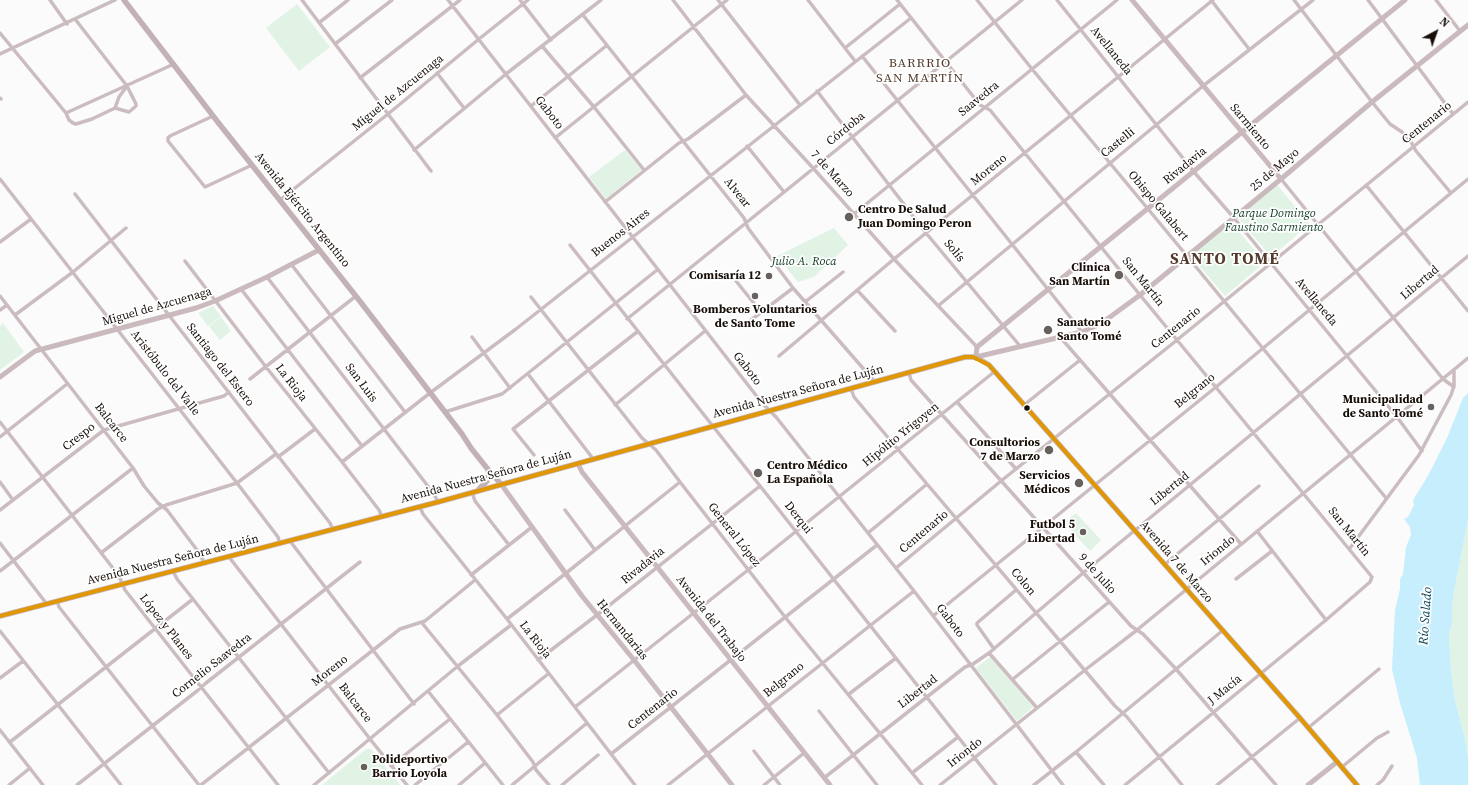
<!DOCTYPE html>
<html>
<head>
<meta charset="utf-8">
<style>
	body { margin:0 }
	#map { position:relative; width:1468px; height:785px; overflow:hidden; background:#fbfbfb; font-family:"Source Serif 4",serif }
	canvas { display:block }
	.north { position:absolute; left:1416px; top:12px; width:40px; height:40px; -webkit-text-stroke:3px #fff; paint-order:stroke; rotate:41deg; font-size:11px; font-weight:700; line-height:16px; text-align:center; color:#170e08 }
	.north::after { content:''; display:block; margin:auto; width:14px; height:18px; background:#170e08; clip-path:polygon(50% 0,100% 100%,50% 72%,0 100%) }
</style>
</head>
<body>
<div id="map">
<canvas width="1468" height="785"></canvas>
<div class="north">N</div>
</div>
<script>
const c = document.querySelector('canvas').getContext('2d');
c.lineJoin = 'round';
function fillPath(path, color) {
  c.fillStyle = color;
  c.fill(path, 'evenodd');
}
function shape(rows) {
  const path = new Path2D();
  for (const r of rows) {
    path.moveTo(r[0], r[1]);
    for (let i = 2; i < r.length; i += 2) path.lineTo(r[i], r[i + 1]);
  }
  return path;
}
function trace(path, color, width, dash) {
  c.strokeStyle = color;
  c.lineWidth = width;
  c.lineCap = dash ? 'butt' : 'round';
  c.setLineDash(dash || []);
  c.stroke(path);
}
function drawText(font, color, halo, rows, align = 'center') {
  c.font = font + ' "Source Serif 4",serif';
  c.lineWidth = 3.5;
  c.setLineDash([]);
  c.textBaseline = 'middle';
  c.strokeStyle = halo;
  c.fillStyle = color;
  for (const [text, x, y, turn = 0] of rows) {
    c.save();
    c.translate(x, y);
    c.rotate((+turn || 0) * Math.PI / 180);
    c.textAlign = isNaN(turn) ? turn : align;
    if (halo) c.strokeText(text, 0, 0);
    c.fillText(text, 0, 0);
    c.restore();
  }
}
fillPath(shape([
	[297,4,330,47,299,71,266,28],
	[625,150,641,170,606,199,589,177],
	[1277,185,1310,224,1271,257,1238,218],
	[1231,223,1265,262,1225,296,1191,256],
	[834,228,848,245,814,277,798,282,777,256],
	[213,306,221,316,208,326,198,313],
	[221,317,231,331,220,340,209,326],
	[3,323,24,352,0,370,0,326],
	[1076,513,1101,540,1090,551,1064,523],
	[1468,520,1468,757,1465,739,1455,700,1451,670,1449,634,1452,624,1452,606,1454,591],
	[990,657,1033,707,1017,721,976,668],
	[366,749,371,749,400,785,322,785]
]), '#e0f3e5');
fillPath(shape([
	[1468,393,1468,520,1454,591,1452,606,1452,624,1449,634,1451,670,1455,700,1465,739,1468,757,1468,785,1420,785,1417,758,1400,703,1392,669,1395,610,1400,589,1400,579,1403,574,1406,547,1411,535,1410,527,1404,519,1408,517,1414,505,1413,500,1429,474,1447,438,1463,398]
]), '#c6eefc');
trace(shape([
	[50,0,67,24],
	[302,0,431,171],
	[448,0,762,403,776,417,914,591,1063,785],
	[520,0,551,40],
	[673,0,746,95,813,168,894,259,977,347],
	[718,0,800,105],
	[808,0,855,61],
	[897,0,980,105,990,110,1140,295,1372,577,1370,582,1326,620,1125,785],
	[977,0,1032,69,1187,256,1386,498],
	[1057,0,1194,172,1234,218,1397,417,1422,451],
	[1211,0,1249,49],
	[1294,0,1372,102,1390,124,1402,132,1411,142,1416,151,1451,193],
	[1368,0,1453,114],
	[1436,0,1460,31],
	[583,15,744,218,748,228,793,288,875,382],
	[75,19,127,86,136,104,136,106,129,112,115,108],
	[320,22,348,0],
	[0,33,66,113,69,120,73,123,76,124,92,119,115,108,119,97,127,86],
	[335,44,392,0],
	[542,46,594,107,644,170],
	[845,48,900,4],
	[0,54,115,0],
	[862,56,1082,332],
	[437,73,464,108],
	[360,78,460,0],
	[817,91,926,233,1020,346],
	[0,98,1,99],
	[531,106,606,46],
	[66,113,174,64],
	[213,116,170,136,168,138,168,141,205,187,252,165],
	[555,138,727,0],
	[747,146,784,192],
	[414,150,506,74,601,0],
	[0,179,237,483,278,537,280,544],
	[1281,179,1443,379,1454,387],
	[1366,185,1468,311],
	[75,194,330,523,333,530],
	[280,200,388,114,479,39,528,0],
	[605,202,679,143,688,139,746,95],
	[854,214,1117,0],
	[0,242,31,219],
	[570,245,996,785],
	[185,261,266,367,342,462,379,510,382,517],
	[291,264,405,412],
	[267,277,434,494,438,502],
	[736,281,761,312],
	[241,289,362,446],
	[857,290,895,331],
	[0,296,133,468,144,486,158,503,167,510,200,554,204,563],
	[531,297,642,438,656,450,680,482,785,617,922,785],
	[805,302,843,272],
	[938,306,1203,86,1313,0],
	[0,310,7,305],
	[15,315,73,272,126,228],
	[627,319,1022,0],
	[751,320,793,288],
	[472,337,510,388],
	[1060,337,1241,544],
	[779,356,894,259,1213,0],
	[909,373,911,380,1131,626,1143,634,1176,669,1276,785],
	[528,374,594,460],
	[250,379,356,296],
	[851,389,854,397,927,484,1115,706,1127,717,1182,785],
	[957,402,1016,469],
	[615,405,705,331],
	[1024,405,1080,360],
	[445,412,502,394,657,270],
	[0,422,119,576,125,590,278,785],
	[0,437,67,384],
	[534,455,513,429,637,332],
	[278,457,315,429],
	[342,462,430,393,516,329,911,18],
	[0,482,13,500],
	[472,492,475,501,509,545],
	[420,507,423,514,507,619,635,785],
	[0,510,104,430,224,396,229,392],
	[565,510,595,550],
	[1257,531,1326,620],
	[868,533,927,484],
	[290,541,414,704],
	[0,543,46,603],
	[1350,548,1419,455,1451,395,1454,386,1454,370],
	[101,553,158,509,166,505,237,483,276,454],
	[229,557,370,739,407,785],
	[1164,565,1259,486],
	[896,568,1001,481,1177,340,1468,102],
	[0,571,133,468],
	[173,571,177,579,193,599,329,773],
	[471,575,532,527],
	[1236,579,1272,551],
	[57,601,59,607,199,785],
	[933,616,1216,387,1468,179],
	[507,619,565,574,680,482],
	[422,623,497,715,533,762,536,770,549,785],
	[0,631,121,785],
	[994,649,977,625,977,623,1016,590],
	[989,653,1037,708],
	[538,660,597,615,760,486],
	[0,678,23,661],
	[1013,679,1109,602],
	[428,691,503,785],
	[849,694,896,658],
	[575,707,748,570,994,372],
	[819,711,877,785],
	[497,715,548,674],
	[1308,728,1379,669],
	[0,730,43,785],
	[10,742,193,599],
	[754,751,780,785],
	[1076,752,1104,785],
	[611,754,877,545],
	[391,766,450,719],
	[1342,767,1377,738,1388,732],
	[912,773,958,737],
	[824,778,965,667,973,664,989,653,1083,573,1468,256],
	[9,785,30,768],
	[77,785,197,691,206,683,360,562],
	[201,785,400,629,425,621,475,580],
	[314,785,458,666,511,625],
	[415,785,468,742],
	[459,785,485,763],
	[512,785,587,723],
	[562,785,598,755],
	[668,785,914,591],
	[764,785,804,753],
	[940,785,1085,670,1137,630,1468,358],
	[1034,785,1076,752,1222,631],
	[1217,785,1300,718],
	[1377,785,1383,780,1392,766]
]), '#cbbcbf', 3.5);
trace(shape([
	[1132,0,1281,179],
	[1405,0,977,347,976,357,1082,332,1098,325,1110,317,1140,295,1281,179,1372,102,1468,25],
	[0,377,35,351,196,308,215,301,267,277,319,250],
	[578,464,582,472,830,785],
	[501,484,582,596,634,660,732,785],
	[1308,785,1337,762]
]), '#cababd', 5);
trace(shape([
	[124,0,217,121,359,300,462,434,471,448,490,472,501,484],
	[479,489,487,481,489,474,488,470],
	[0,616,438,502,965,357,973,357,979,359,989,365,1300,718,1357,785]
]), '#c3b2b5', 5.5);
trace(shape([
	[0,616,438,502,965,357,973,357,989,365,1300,718,1357,785]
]), '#e19701', 4);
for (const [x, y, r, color] of [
	[849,217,5,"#67615d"],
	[1119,275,5,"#67615d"],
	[769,276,4,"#67615d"],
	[755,296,4,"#67615d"],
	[1048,330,5,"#67615d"],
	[1431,407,4,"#67615d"],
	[1027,408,3.5,"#170e08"],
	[1049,450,5,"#67615d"],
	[758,473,5,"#67615d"],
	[1079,483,5,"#67615d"],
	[1083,532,4,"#67615d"],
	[364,767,4,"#67615d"]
]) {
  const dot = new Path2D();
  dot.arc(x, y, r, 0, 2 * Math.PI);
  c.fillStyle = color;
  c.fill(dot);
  trace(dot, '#fff', 1.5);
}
drawText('12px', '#170e08', '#fff', [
	["Avellaneda",1111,51,51],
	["Miguel de Azcuenaga",398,93,-39],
	["Saavedra",979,99,-39],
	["Gaboto",549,113,52],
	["Centenario",1427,123,-39],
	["Sarmiento",1250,127,50],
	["Córdoba",846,129,-39],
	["Castelli",1118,143,-39],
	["Rivadavia",1185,166,-39],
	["Moreno",989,170,-39],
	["25 de Mayo",1275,170,-40],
	["7 de Marzo",832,174,48],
	["Alvear",737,193,51],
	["Obispo Galabert",1158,206,50],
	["Avenida Ejército Argentino",302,210,51],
	["Buenos Aires",621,233,-38],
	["Solís",954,251,50],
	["San Martín",1143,282,51],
	["Libertad",1420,283,-40],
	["Avellaneda",1316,302,50],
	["Miguel de Azcuenaga",157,307,-16],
	["Centenario",1176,328,-39],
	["Santiago del Estero",220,365,52],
	["Gaboto",747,369,52],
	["Aristóbulo del Valle",165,373,52],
	["La Rioja",291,383,52],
	["San Luis",361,383,53],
	["Belgrano",1195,391,-39],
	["Avenida Nuestra Señora de Luján",798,392,-15],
	["Balcarce",111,423,52],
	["Hipólito Yrigoyen",901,435,-39],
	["Crespo",79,437,-38],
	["Avenida Nuestra Señora de Luján",486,477,-15],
	["Libertad",1170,489,-39],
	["Derqui",798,518,52],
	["Centenario",924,532,-40],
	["San Martín",1349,532,51],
	["General López",734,535,52],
	["Iriondo",1218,551,-39],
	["Avenida Nuestra Señora de Luján",173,560,-14],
	["Avenida 7 de Marzo",1176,562,49],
	["Rivadavia",643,566,-39],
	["9 de Julio",1097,574,48],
	["Colon",1023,582,50],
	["Avenida del Trabajo",711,619,52],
	["Gaboto",950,621,53],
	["López y Planes",166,627,52],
	["Hernandarias",622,630,51],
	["La Rioja",535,640,52],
	["Cornelio Saavedra",212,666,-38],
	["Moreno",330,671,-38],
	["Belgrano",784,680,-39],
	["J Macía",1225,690,-39],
	["Libertad",918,692,-38],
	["Balcarce",355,703,52],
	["Centenario",653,709,-38],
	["Iriondo",965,753,-38]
]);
drawText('bold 12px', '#170e08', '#fff', [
	["Centro De Salud",858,210,"left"],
	["Juan Domingo Peron",858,224,"left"],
	["Clinica",1110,268],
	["San Martín",1110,282],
	["Comisaría 12",761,276],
	["Bomberos Voluntarios",755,310,"center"],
	["de Santo Tome",755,324,"center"],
	["Sanatorio",1057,323,"left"],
	["Santo Tomé",1057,337,"left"],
	["Municipalidad",1423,400],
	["de Santo Tomé",1423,414],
	["Consultorios",1040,443],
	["7 de Marzo",1040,457],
	["Centro Médico",767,466,"left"],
	["La Española",767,480,"left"],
	["Servicios",1070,476],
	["Médicos",1070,490],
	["Futbol 5",1075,525],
	["Libertad",1075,539],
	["Polideportivo",372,760,"left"],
	["Barrio Loyola",372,774,"left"]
], 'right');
drawText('italic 12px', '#0f3b21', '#fff', [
	["Parque Domingo",1274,214],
	["Faustino Sarmiento",1274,228],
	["Julio A. Roca",804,262]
]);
c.letterSpacing = '1px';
drawText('13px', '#533c2e', '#fff', [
	["BARRRIO",920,64],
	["SAN MARTÍN",920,79]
]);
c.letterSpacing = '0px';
drawText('italic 13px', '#064759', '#fff', [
	["Río Salado",1426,616,-86]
]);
c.letterSpacing = '1px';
drawText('bold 16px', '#533c2e', '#fff', [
	["SANTO TOMÉ",1225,260]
]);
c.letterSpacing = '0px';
</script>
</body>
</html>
